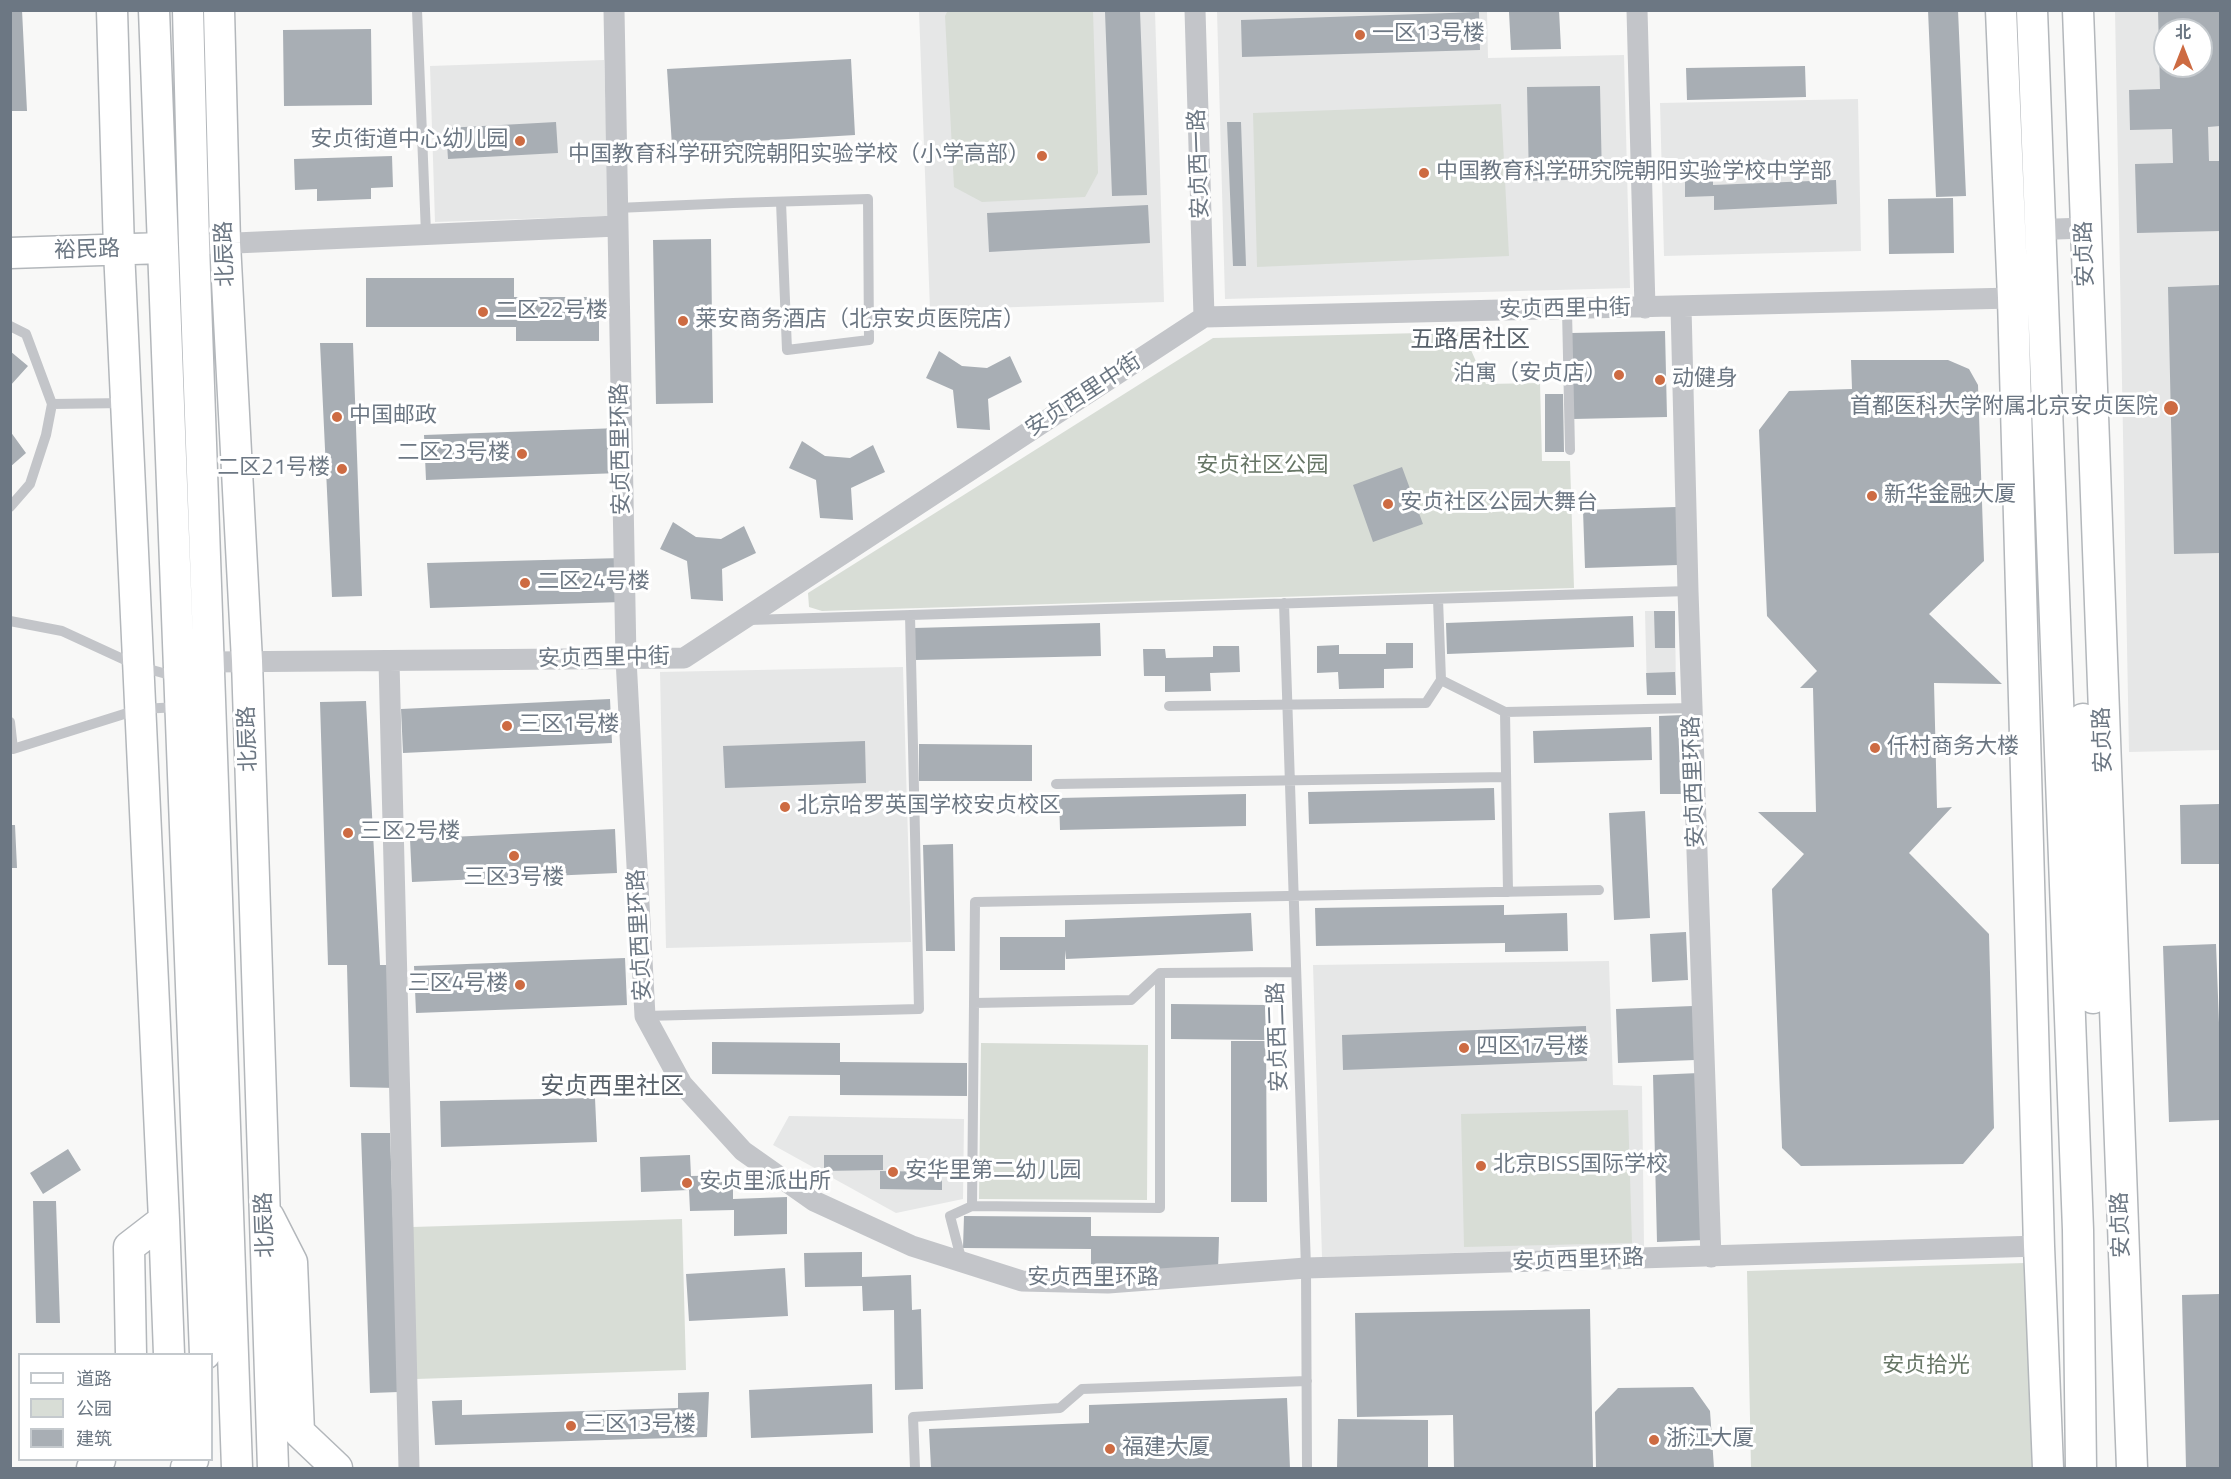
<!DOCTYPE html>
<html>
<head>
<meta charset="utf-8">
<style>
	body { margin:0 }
	#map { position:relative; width:2231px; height:1479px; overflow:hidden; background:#f8f8f7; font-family:"Titillium Web","Noto Sans SC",sans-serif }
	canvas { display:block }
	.frame { position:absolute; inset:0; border:12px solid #6c7783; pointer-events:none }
	.legend { position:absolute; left:18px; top:1353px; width:195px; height:108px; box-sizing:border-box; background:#fff; border:2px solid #c4c9cd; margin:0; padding:8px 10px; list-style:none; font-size:18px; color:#6c7783 }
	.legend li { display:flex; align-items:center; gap:12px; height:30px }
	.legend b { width:30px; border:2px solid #c4c9cd }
	.north { position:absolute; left:2153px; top:18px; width:60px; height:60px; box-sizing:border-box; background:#fff; border:2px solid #c4c9cd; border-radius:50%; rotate:0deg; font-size:16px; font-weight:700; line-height:24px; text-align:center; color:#6c7783 }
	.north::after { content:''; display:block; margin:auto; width:21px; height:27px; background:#cd6b42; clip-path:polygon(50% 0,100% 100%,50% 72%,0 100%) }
</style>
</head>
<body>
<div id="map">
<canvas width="2231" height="1479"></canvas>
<div class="frame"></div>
<ul class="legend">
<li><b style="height:8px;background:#fff"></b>道路</li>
<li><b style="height:16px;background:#d8ddd6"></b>公园</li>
<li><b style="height:16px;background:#a8aeb4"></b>建筑</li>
</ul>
<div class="north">北</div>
</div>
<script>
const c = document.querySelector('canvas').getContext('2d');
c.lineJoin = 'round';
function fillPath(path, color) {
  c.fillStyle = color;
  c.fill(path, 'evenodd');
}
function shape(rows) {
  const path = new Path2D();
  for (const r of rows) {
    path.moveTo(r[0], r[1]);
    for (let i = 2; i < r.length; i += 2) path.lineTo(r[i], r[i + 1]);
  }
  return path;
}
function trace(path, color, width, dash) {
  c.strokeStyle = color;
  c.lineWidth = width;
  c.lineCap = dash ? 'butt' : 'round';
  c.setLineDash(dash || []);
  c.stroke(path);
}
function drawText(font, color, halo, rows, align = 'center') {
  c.font = font + ' "Titillium Web","Noto Sans SC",sans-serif';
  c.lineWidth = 6;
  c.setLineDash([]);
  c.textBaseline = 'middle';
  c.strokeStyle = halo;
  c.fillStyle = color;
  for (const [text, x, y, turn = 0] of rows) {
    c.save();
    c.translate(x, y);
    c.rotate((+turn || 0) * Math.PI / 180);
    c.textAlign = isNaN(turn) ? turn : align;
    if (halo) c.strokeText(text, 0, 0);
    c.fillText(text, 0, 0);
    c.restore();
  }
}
fillPath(shape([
	[919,11,1155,11,1164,302,930,310],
	[1217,11,1487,11,1488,58,1624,55,1630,288,1225,299],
	[2115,11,2220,11,2220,750,2129,752],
	[2165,30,2201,30,2201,66,2165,66],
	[604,60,609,216,435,222,430,66],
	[1858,99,1861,251,1664,256,1660,103],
	[1645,611,1675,611,1676,695,1647,695],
	[903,667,911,942,666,948,660,672],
	[1609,961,1613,1085,1642,1086,1644,1247,1322,1257,1313,965],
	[789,1116,964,1119,963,1199,896,1213,773,1145]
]), '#e6e7e7');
fillPath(shape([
	[948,10,1093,11,1098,173,1085,197,982,202,954,187,945,16],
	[1501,104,1509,256,1257,267,1253,113],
	[1463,332,1486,384,1540,383,1542,461,1570,461,1574,588,822,611,809,607,808,593,1213,338],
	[981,1043,1148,1045,1147,1200,979,1199],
	[1628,1110,1632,1243,1464,1247,1461,1114],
	[682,1219,686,1370,416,1379,412,1227],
	[2025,1263,2032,1468,1751,1468,1747,1271]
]), '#d8ddd6');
fillPath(shape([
	[10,10,22,10,27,111,10,111],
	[1550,10,1559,10,1561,49,1511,50,1509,12],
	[1928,10,1958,10,1966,196,1936,197],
	[2158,10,2220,10,2220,126,2208,127,2209,161,2220,161,2220,231,2137,233,2135,164,2173,163,2172,129,2130,130,2129,90,2160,89],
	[2165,30,2201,30,2201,66,2165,66],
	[1140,11,1147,195,1112,196,1105,12],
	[1479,12,1480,50,1242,57,1241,20],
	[371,29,372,105,284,106,283,30],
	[851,59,855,135,672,146,667,69],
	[1805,66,1806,97,1687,100,1686,68],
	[1600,86,1602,179,1529,181,1527,87],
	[556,122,558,153,448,159,446,128],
	[1227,122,1241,122,1246,266,1233,266],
	[392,156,393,187,371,188,371,199,317,201,317,189,295,190,294,159],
	[1685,170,1713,170,1713,185,1836,180,1837,204,1714,210,1714,196,1685,197],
	[1953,198,1954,253,1889,254,1888,199],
	[1148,205,1150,243,989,252,987,213],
	[711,239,713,403,656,404,653,240],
	[366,278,514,278,514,297,599,297,599,341,516,341,516,327,366,327],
	[2220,285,2220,553,2174,554,2168,287],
	[1665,331,1667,417,1573,419,1571,333],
	[320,343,353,343,362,596,332,597],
	[10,351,28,366,10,386],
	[939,351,962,366,987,368,1010,356,1022,382,988,399,990,430,957,428,953,390,926,378],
	[1851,360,1948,360,1969,369,1978,385,1984,561,1929,614,2002,684,1934,683,1937,808,1952,807,1909,853,1989,934,1994,1128,1963,1164,1801,1166,1782,1148,1772,889,1804,854,1758,812,1816,812,1813,688,1800,688,1817,671,1767,616,1759,430,1789,391,1852,389],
	[1545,394,1563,394,1564,452,1545,452],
	[619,428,620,473,426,480,424,435],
	[10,431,26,453,10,467],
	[802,441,825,456,850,458,873,445,885,472,851,488,853,520,820,518,816,480,789,468],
	[1402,467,1423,524,1373,542,1353,485],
	[1676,507,1678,565,1585,568,1583,510],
	[673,522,696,537,721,539,744,526,756,553,722,569,723,601,691,599,687,561,660,549],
	[622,558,622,602,430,608,427,563],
	[1654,611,1675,611,1675,648,1655,648],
	[1633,616,1634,647,1447,654,1446,623],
	[1100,623,1101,656,915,660,914,628],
	[1386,643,1413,643,1413,668,1384,669,1384,688,1339,689,1338,672,1317,673,1317,646,1339,645,1339,654,1386,654],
	[1213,646,1239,646,1240,672,1210,673,1211,691,1165,692,1165,676,1144,676,1143,649,1165,649,1166,658,1213,657],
	[1675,672,1676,695,1647,695,1646,673],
	[610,699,612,743,403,753,401,709],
	[366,701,380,965,392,965,397,1088,350,1087,347,965,328,965,320,702],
	[1683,715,1684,794,1660,794,1659,716],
	[1651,727,1652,760,1534,763,1533,731],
	[865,741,866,783,725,788,723,746],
	[919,744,1032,745,1032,781,919,781],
	[1494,788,1495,820,1309,824,1308,792],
	[1246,794,1246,826,1060,830,1059,798],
	[2220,804,2220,864,2181,864,2180,805],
	[1645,811,1650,918,1614,920,1609,813],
	[10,825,15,825,17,868,10,868],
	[615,829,617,873,412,882,410,839],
	[953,844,955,951,926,951,923,845],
	[1504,905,1504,915,1567,913,1568,951,1505,952,1505,943,1316,946,1315,908],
	[1251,913,1253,951,1066,959,1065,950,1065,970,1000,970,1000,937,1065,937,1065,920],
	[1686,932,1688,980,1652,982,1650,934],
	[2216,944,2220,1049,2220,1120,2169,1122,2163,946],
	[625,958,627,1005,416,1013,414,966],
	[1171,1004,1267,1005,1266,1040,1171,1039],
	[1693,1006,1695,1060,1618,1063,1616,1009],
	[1586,1026,1587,1061,1343,1070,1342,1035],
	[1231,1041,1266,1041,1267,1202,1231,1202],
	[712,1042,840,1043,840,1062,967,1063,967,1096,840,1095,840,1075,712,1074],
	[1699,1073,1704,1240,1657,1242,1653,1075],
	[595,1098,597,1142,441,1147,440,1101],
	[361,1133,390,1133,399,1392,370,1393],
	[68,1149,81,1170,43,1194,30,1173],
	[690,1155,691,1176,733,1175,733,1199,787,1197,787,1234,734,1236,734,1210,690,1211,689,1190,641,1192,640,1157],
	[824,1155,883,1155,883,1170,824,1171],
	[880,1171,942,1172,942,1190,880,1189],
	[33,1201,56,1201,60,1323,36,1323],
	[964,1216,1091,1217,1091,1236,1219,1237,1218,1270,1091,1269,1091,1249,963,1248],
	[862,1252,862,1277,911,1275,912,1310,921,1309,923,1389,895,1390,894,1310,863,1311,862,1286,805,1287,804,1253],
	[785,1268,788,1316,689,1321,686,1274],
	[2220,1294,2220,1468,2186,1468,2182,1295],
	[1590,1309,1593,1468,1454,1468,1453,1415,1357,1417,1355,1313],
	[872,1384,873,1433,751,1438,749,1390],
	[1693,1387,1710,1411,1714,1468,1596,1468,1595,1412,1618,1388],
	[709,1392,707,1437,435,1445,432,1401,462,1400,462,1415,678,1408,678,1393],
	[1287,1398,1290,1468,931,1468,929,1429,1089,1423,1089,1405],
	[1338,1419,1428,1420,1428,1468,1337,1468]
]), '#a8aeb4');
const secondary = shape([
	[112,10,119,250,164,1220,169,1354],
	[154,10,205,1354],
	[188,10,194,244,237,1468],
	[219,10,225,243,247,661,273,1468],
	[2001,10,2013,298,2039,1246,2048,1468],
	[2032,10,2078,1230,2081,1468],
	[2078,10,2132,1468],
	[10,253,163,248],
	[2083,719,2093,998],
	[269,1217,292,1262,299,1432,337,1468],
	[131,1354,129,1247,164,1220],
	[92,1468,100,1460],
	[186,1468,193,1460]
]);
trace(secondary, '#b3b7bb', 33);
trace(shape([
	[417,10,426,234],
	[617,208,733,203,868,199,869,340,787,350,781,202],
	[1567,310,1570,450],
	[10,326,26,334,52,404,46,435,30,484,10,507],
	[52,404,126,403],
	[1284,603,1306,1268,1307,1468],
	[749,620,1688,591],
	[10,621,62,631,138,666,177,677],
	[1441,680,1505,712,1508,892],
	[1169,706,1426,703,1441,680,1438,599],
	[1505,712,1692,708],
	[10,722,13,749,140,709,180,707],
	[1056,784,1506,777],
	[974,1003,1131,1000,1160,973],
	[645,1016,919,1009,910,615],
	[972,1206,1160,1208,1160,973,1296,972],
	[962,1262,950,1216,972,1206,975,902,1599,890],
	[915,1468,913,1417,1060,1408,1082,1389,1307,1381]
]), '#c3c5c9', 10);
trace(shape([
	[614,10,626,659,645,1016,682,1084,743,1151,814,1201,912,1246,1022,1281,1108,1283,1306,1268,2039,1246],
	[1195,10,1204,317],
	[1637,10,1645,308],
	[2027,230,2085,228],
	[213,244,617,226],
	[1681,307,1688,591,1711,1257],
	[389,661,409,1468],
	[209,662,684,658,1204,317,2013,298]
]), '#c3c5c9', 21);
trace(secondary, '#fff', 30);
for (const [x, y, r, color] of [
	[1360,35,6,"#cd6b42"],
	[520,141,6,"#cd6b42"],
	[1042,156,6,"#cd6b42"],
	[1424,173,6,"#cd6b42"],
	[483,312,6,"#cd6b42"],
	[683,321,6,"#cd6b42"],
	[1619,375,6,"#cd6b42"],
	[1660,380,6,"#cd6b42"],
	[2171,408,8,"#cd6b42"],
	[337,417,6,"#cd6b42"],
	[522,454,6,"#cd6b42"],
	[342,469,6,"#cd6b42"],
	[1872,496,6,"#cd6b42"],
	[1388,504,6,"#cd6b42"],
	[525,583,6,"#cd6b42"],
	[507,726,6,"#cd6b42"],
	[1875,748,6,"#cd6b42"],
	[785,807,6,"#cd6b42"],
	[348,833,6,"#cd6b42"],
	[514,856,6,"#cd6b42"],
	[520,985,6,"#cd6b42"],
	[1464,1048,6,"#cd6b42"],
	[1481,1166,6,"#cd6b42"],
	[893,1172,6,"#cd6b42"],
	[687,1183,6,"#cd6b42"],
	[571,1426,6,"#cd6b42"],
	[1654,1440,6,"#cd6b42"],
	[1110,1449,6,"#cd6b42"]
]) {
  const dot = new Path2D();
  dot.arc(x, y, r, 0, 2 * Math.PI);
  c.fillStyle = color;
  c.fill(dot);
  trace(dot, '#fff', 2);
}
drawText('22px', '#6c7783', '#fff', [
	["一区13号楼",1372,35],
	["安贞街道中心幼儿园",508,141,"right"],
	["中国教育科学研究院朝阳实验学校（小学高部）",1030,156,"right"],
	["中国教育科学研究院朝阳实验学校中学部",1436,173],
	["二区22号楼",495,312],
	["莱安商务酒店（北京安贞医院店）",695,321],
	["泊寓（安贞店）",1607,375,"right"],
	["动健身",1672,380],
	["首都医科大学附属北京安贞医院",2158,408,"right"],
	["中国邮政",349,417],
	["二区23号楼",510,454,"right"],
	["二区21号楼",330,469,"right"],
	["新华金融大厦",1884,496],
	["安贞社区公园大舞台",1400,504],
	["二区24号楼",537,583],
	["三区1号楼",519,726],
	["仟村商务大楼",1887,748],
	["北京哈罗英国学校安贞校区",797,807],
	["三区2号楼",360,833],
	["三区3号楼",514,879,"center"],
	["三区4号楼",508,985,"right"],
	["四区17号楼",1476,1048],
	["北京BISS国际学校",1493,1166],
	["安华里第二幼儿园",905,1172],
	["安贞里派出所",699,1183],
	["三区13号楼",583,1426],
	["浙江大厦",1666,1440],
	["福建大厦",1122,1449]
], 'left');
drawText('22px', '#6c7783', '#fff', [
	["安贞西一路",1200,164,-92],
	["裕民路",87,251,-2],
	["北辰路",226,254,-92],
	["安贞路",2086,254,-92],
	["安贞西里中街",1565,310,-1],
	["安贞西里中街",1084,396,-33],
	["安贞西里环路",622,449,-91],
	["安贞西里中街",604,659,-1],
	["北辰路",249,739,-92],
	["安贞路",2104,740,-92],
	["安贞西里环路",1695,782,-92],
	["安贞西里环路",641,935,-93],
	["安贞西二路",1279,1037,-92],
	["北辰路",266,1225,-92],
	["安贞路",2122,1225,-92],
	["安贞西里环路",1578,1261,-2],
	["安贞西里环路",1093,1279]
]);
drawText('22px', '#677666', '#fff', [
	["安贞社区公园",1262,467],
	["安贞拾光",1926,1367]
]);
drawText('24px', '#58616a', '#fff', [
	["五路居社区",1470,341],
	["安贞西里社区",612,1088]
]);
</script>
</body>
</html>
